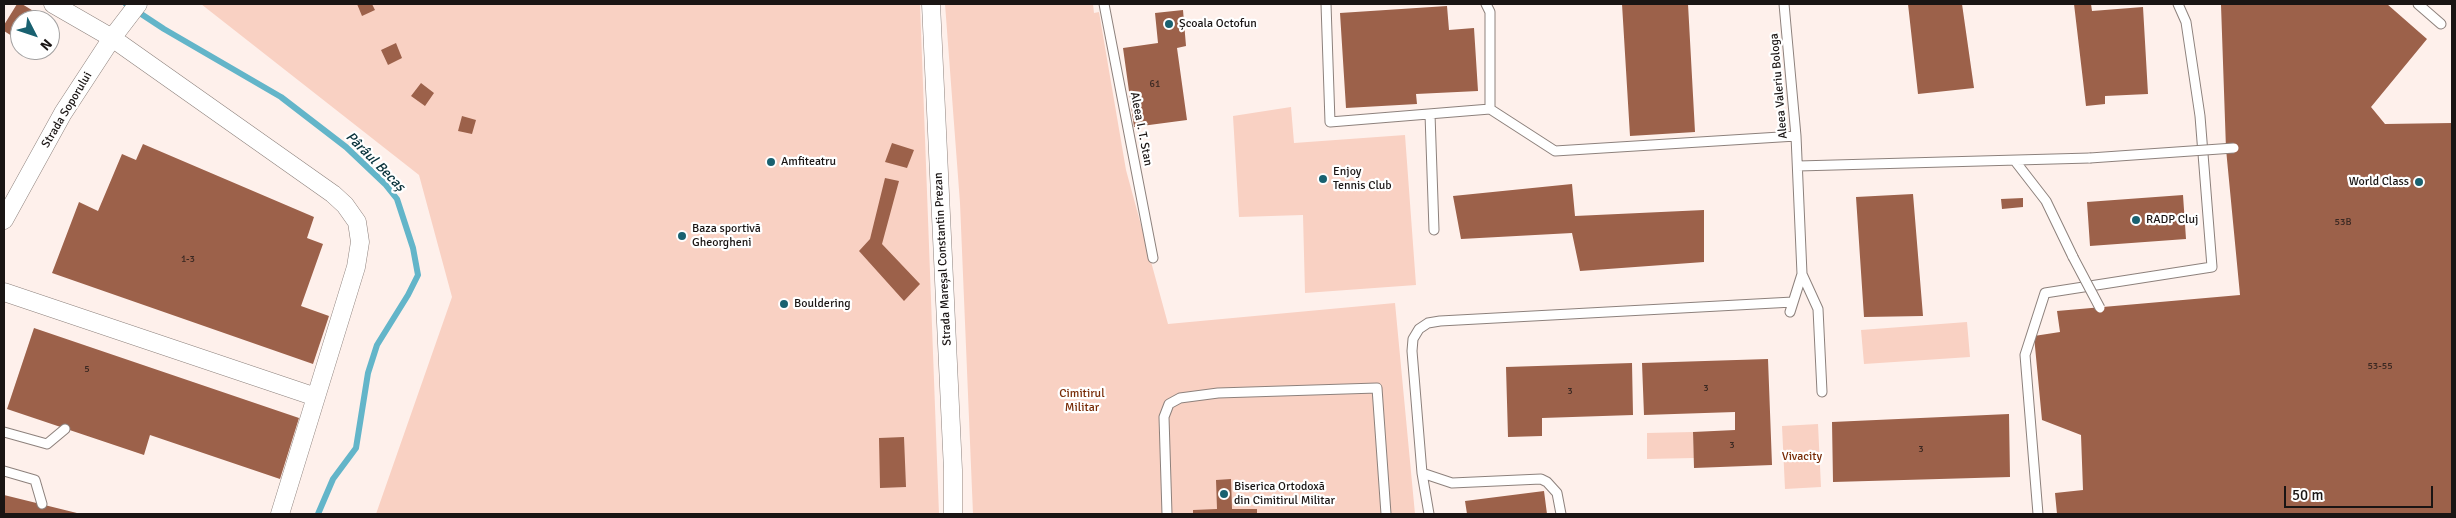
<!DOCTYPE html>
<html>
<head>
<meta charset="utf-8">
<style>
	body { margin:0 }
	#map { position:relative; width:2456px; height:518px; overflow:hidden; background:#fef0eb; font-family:Signika,sans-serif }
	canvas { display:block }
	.frame { position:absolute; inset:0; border:5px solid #1a1514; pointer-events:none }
	.north { position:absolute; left:10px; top:10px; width:50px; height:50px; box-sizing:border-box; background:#fff; border:1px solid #a3a1a1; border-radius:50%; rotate:131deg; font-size:14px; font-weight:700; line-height:20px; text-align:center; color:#1a1514 }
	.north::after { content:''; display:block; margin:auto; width:18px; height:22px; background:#196170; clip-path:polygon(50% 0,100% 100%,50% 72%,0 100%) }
	.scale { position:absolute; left:2284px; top:486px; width:149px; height:22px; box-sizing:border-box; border:2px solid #1a1514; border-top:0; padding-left:6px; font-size:15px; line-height:18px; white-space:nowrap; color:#1a1514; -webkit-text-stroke:4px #fff; paint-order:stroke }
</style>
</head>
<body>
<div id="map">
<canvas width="2456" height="518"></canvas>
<div class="frame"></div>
<div class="north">N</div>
<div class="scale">50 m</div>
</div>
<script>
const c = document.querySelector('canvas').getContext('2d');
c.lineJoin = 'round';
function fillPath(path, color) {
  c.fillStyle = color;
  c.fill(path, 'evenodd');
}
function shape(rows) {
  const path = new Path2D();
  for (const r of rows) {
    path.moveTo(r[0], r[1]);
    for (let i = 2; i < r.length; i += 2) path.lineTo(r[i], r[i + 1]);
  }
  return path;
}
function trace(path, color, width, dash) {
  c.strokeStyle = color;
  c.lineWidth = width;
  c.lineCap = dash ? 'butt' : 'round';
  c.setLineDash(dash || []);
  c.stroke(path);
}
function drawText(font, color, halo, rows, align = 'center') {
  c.font = font + ' Signika,sans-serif';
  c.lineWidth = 4.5;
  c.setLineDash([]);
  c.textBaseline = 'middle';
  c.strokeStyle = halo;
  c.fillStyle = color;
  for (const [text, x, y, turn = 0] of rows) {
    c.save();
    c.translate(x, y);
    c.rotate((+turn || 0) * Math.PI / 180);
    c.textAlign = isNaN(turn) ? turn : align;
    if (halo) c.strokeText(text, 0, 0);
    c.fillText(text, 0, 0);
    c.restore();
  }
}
fillPath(shape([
	[201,4,920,4,939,514,376,514,452,297,419,175],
	[945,4,1093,4,1094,13,1099,12,1126,170,1168,324,1395,303,1415,514,973,514,960,203],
	[1291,107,1294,143,1405,135,1416,285,1305,293,1303,215,1239,217,1233,116],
	[1967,322,1970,357,1864,364,1861,330],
	[1818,424,1821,487,1785,489,1782,426],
	[1693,432,1694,458,1647,459,1647,433]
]), '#f9d1c3');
trace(shape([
	[126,4,164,29,281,97,346,147,385,184,397,199,413,248,418,275,408,295,377,345,368,373,356,448,333,479,318,514]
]), '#63b5c9', 6);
fillPath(shape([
	[17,4,22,4,48,20,20,20,20,41,4,31,4,25],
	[357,4,372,4,375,10,362,16],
	[1622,4,1688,4,1695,132,1630,136],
	[1908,4,1962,4,1974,88,1918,94],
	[2074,4,2091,4,2092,11,2143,7,2148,94,2105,96,2105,104,2086,106],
	[2219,4,2387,4,2427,39,2371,107,2385,124,2452,123,2452,514,2057,514,2055,493,2083,490,2081,435,2042,420,2034,336,2060,332,2057,311,2240,295,2226,149,2221,5],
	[1447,6,1449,30,1474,28,1478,91,1416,94,1417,104,1346,108,1340,13],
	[1183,10,1186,46,1177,48,1187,120,1134,127,1123,48,1158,43,1155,13],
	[396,43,402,58,388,65,381,50],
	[421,83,434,93,425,106,411,96],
	[462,116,476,120,472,134,458,131],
	[892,143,914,150,907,168,885,162],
	[143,144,314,217,307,238,323,244,301,306,329,316,313,364,52,273,79,202,98,211,122,154,136,160],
	[885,178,899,181,882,244,920,284,904,301,859,251,870,239],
	[1572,184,1575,216,1704,210,1704,262,1580,271,1572,233,1461,239,1453,196],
	[1913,194,1923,316,1864,317,1856,197],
	[2183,195,2186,239,2090,246,2087,202],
	[2023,198,2023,207,2002,209,2001,199],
	[34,328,299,418,280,479,150,435,144,455,7,409],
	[1768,359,1772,465,1694,468,1693,432,1735,430,1735,412,1644,415,1642,363],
	[1632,363,1633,415,1542,418,1542,436,1508,437,1506,367],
	[2009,414,2010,477,1833,482,1832,422],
	[904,437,906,487,880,488,879,438],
	[1231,479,1232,509,1257,509,1257,514,1193,514,1193,510,1217,509,1216,480],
	[1544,491,1547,514,1467,514,1465,501],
	[4,495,81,514,4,514]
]), '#9c614a');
const lane = shape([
	[1104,4,1153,258],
	[1326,4,1330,122,1490,109],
	[1486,4,1490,12,1490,109,1555,151,1796,136],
	[1784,4,1796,136,1802,274,1790,312],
	[2418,4,2441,24],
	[1430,114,1434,230],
	[2015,161,2046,201,2073,257],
	[1798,166,2090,158],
	[1802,274,1818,309,1822,392],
	[4,432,47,444,65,429],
	[4,471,35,480,42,504],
	[1422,473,1429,514],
	[1167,514,1164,417,1169,404,1180,398,1218,393,1377,388,1386,514],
	[1561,514,1557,493,1547,482,1541,479,1452,483,1422,473,1412,351,1413,339,1419,329,1428,323,1440,321,1793,302],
	[2038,514,2025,355,2045,293,2212,267,2200,116,2186,22,2178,4]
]);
const street = shape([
	[53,4,112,38,333,194,345,205,357,222,360,242,356,267,280,514],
	[931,4,953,470,953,514],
	[4,220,63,113,112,38,138,4],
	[4,292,316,397]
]);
trace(lane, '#8d817c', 11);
trace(street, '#8d817c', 19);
trace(lane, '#fff', 9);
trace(street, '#fff', 18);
const laneBridge = shape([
	[2090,158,2234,148],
	[2073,257,2100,308]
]);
trace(laneBridge, '#8d817c', 11, []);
trace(laneBridge, '#fff', 9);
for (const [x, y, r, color] of [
	[1169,24,5,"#196170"],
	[771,162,5,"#196170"],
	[1323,179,5,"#196170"],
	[2419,182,5,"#196170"],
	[2136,220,5,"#196170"],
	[682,236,5,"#196170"],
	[784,304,5,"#196170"],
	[1224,494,5,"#196170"]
]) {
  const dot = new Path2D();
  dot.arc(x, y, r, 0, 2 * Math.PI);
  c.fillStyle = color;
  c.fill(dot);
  trace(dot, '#fff', 2);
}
drawText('10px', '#3a2822', null, [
	["61",1155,84],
	["53B",2343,222],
	["1-3",188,259],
	["53-55",2380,366],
	["5",87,369],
	["3",1706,388],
	["3",1570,391],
	["3",1732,445],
	["3",1921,449]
]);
drawText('12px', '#1a1514', '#fff', [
	["Școala Octofun",1179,24],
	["Amfiteatru",781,162],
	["Enjoy",1333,172],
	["Tennis Club",1333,186],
	["World Class",2409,182,"right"],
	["RADP Cluj",2146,220],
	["Baza sportivă",692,229],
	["Gheorgheni",692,243],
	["Bouldering",794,304],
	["Biserica Ortodoxă",1234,487],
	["din Cimitirul Militar",1234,501]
], 'left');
drawText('12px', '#1a1514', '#fff', [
	["Aleea Valeriu Bologa",1779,86,-95],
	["Strada Soporului",67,110,-59],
	["Aleea I. T. Stan",1141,129,79],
	["Strada Mareșal Constantin Prezan",943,259,-93]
]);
drawText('12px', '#782c07', '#fff', [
	["Cimitirul",1082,394],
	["Militar",1082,408],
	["Vivacity",1802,457]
]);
drawText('italic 14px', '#052f38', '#fff', [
	["Pârâul Becaș",375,162,45]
]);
</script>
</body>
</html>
